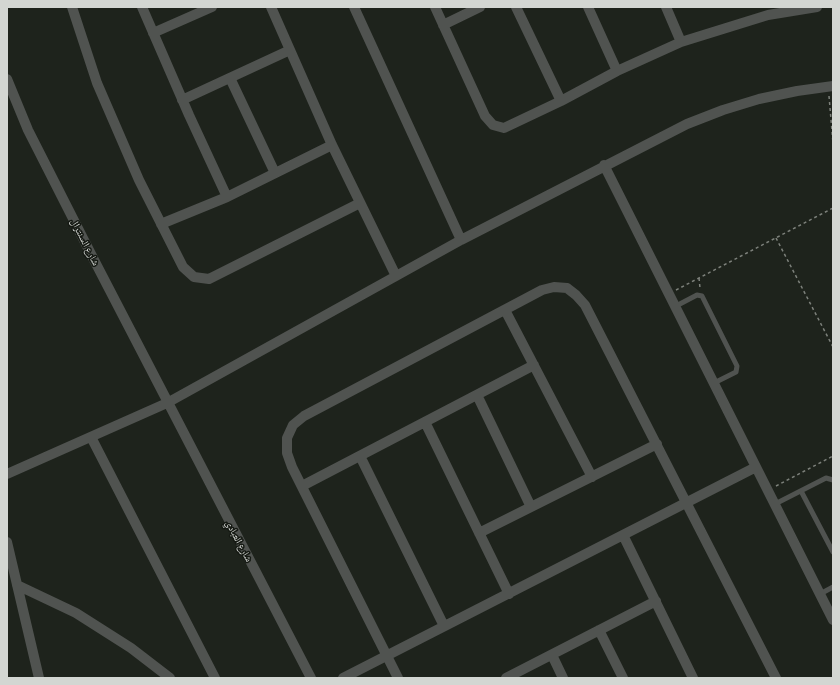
<!DOCTYPE html>
<html>
<head>
<meta charset="utf-8">
<style>
	body { margin:0 }
	#map { position:relative; width:840px; height:685px; overflow:hidden; background:#1e231c; font-family:Barlow,sans-serif }
	canvas { display:block }
	.frame { position:absolute; inset:0; border:8px solid #d3d6d2; pointer-events:none }
</style>
</head>
<body>
<div id="map">
<canvas width="840" height="685"></canvas>
<div class="frame"></div>
</div>
<script>
const c = document.querySelector('canvas').getContext('2d');
c.lineJoin = 'round';
function shape(rows) {
  const path = new Path2D();
  for (const r of rows) {
    path.moveTo(r[0], r[1]);
    for (let i = 2; i < r.length; i += 2) path.lineTo(r[i], r[i + 1]);
  }
  return path;
}
function trace(path, color, width, dash) {
  c.strokeStyle = color;
  c.lineWidth = width;
  c.lineCap = dash ? 'butt' : 'round';
  c.setLineDash(dash || []);
  c.stroke(path);
}
function drawText(font, color, halo, rows, align = 'center') {
  c.font = font + ' Barlow,"Noto Naskh Arabic",sans-serif';
  c.lineWidth = 3;
  c.setLineDash([]);
  c.textBaseline = 'middle';
  c.strokeStyle = halo;
  c.fillStyle = color;
  for (const [text, x, y, turn = 0] of rows) {
    c.save();
    c.translate(x, y);
    c.rotate((+turn || 0) * Math.PI / 180);
    c.textAlign = isNaN(turn) ? turn : align;
    if (halo) c.strokeText(text, 0, 0);
    c.fillText(text, 0, 0);
    c.restore();
  }
}
trace(shape([
	[829,96,833,143],
	[776,238,833,347],
	[699,278,700,288],
	[676,290,833,208],
	[776,486,833,456]
]), '#7d817b', 1.5, [3, 3]);
trace(shape([
	[676,306,697,295,702,296,737,366,736,372,714,383],
	[801,491,833,552],
	[775,504,826,478,833,480],
	[820,594,833,587]
]), '#505350', 5);
trace(shape([
	[72,7,97,83,139,180,183,267,194,277,209,279,360,203],
	[142,7,189,115,227,197],
	[271,7,332,145,396,276],
	[354,7,461,240],
	[435,7,485,116,493,125,504,128,561,101,617,71,681,42,768,15,817,7],
	[516,7,561,101],
	[588,7,617,71],
	[666,7,681,42],
	[443,25,480,7],
	[153,33,212,7],
	[230,78,275,173],
	[7,79,28,130,92,256,311,678],
	[182,100,290,50],
	[604,165,833,620],
	[161,224,227,197,332,145],
	[505,310,592,477],
	[477,395,531,507],
	[425,422,509,594],
	[91,437,215,678],
	[360,456,444,626],
	[7,474,167,403,461,240,687,124,723,110,759,99,797,91,833,86],
	[302,486,534,365],
	[479,533,657,444],
	[623,535,693,678],
	[7,542,39,678],
	[17,585,76,613,131,648,170,678],
	[599,630,623,678],
	[552,655,563,678],
	[343,678,756,467],
	[398,678,292,467,287,453,287,438,293,425,304,416,542,290,554,287,567,288,576,295,585,305,776,678],
	[506,678,656,601]
]), '#505350', 10);
drawText('10px', '#d3d6d2', '#151913', [
	["شارع السنترال",85,242,63],
	["شارع العبادي",239,541,62]
]);
</script>
</body>
</html>
